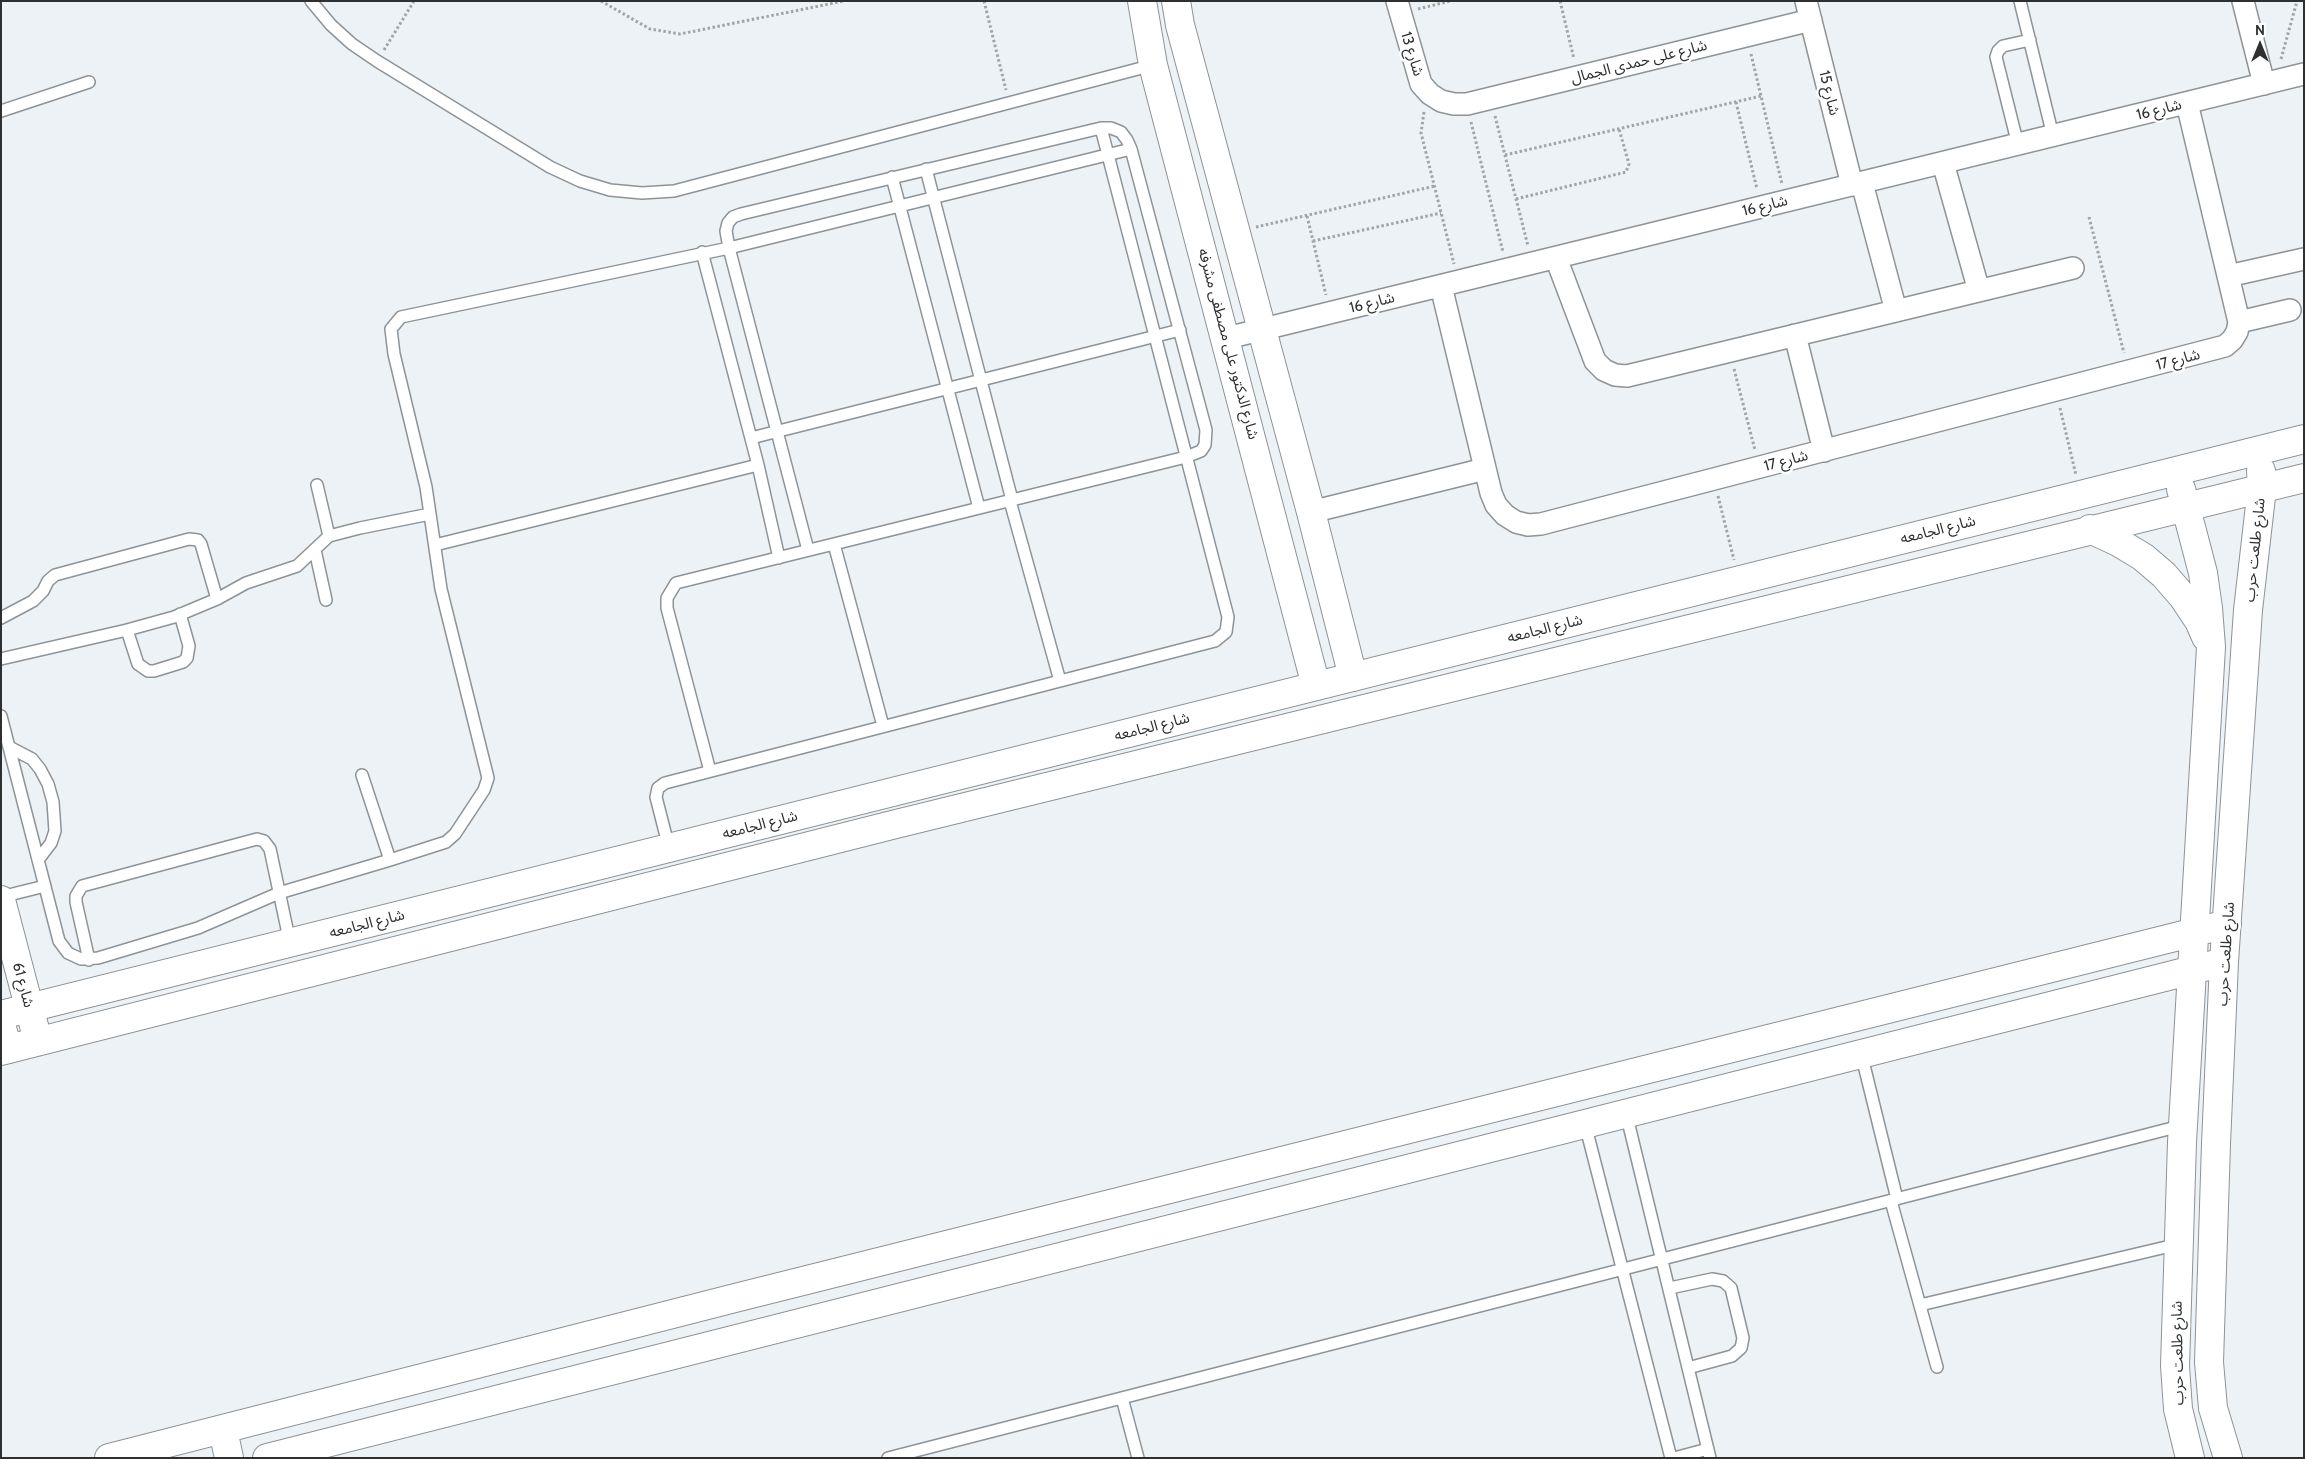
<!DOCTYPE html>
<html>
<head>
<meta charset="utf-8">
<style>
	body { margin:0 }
	#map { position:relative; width:2305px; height:1459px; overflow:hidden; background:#ecf2f5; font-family:Cabin,sans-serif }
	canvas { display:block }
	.frame { position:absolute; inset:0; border:2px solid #2d2f30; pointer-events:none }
	.north { position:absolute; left:2235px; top:20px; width:50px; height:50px; -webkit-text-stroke:4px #fff; paint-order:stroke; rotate:0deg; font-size:14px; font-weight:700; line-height:20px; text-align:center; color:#2d2f30 }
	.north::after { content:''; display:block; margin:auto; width:18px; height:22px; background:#2d2f30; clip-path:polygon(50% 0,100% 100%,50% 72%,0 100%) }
</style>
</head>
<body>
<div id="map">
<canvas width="2305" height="1459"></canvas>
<div class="frame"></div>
<div class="north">N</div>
</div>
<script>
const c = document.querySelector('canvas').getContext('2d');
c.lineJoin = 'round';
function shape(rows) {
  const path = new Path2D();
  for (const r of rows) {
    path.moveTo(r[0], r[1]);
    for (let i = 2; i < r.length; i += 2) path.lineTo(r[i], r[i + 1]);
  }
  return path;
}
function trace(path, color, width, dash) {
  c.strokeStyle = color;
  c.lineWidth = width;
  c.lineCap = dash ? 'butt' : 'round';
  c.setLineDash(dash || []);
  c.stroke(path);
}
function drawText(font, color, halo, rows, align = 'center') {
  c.font = font + ' Cabin,"Noto Sans Arabic",sans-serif';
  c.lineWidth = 5;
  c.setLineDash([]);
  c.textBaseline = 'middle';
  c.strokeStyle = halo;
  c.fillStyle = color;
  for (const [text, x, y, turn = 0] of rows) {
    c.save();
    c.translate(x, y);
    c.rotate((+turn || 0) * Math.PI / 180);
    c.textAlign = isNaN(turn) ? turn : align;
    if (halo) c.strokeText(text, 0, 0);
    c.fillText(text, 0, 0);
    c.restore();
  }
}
const service = shape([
	[311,1,331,25,352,44,377,61,550,167,580,181,610,190,642,193,674,191,1153,65],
	[2020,1,2053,136],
	[1,111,89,82],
	[2018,145,1996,57,1998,51,2003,46,2030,40],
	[926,169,1012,500],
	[892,177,979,508],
	[702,252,758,465,779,558],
	[751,438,1180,330],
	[317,485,329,536],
	[1010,501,1060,681],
	[430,514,426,487,394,354,391,329,401,317,729,248,1131,149],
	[834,544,883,726],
	[435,545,758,465],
	[315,550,326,600],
	[1,618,33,601,43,591,48,581,55,575,189,539,198,540,201,544,217,599],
	[127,630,138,664,148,671,154,671,183,662,187,658,189,646,180,614],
	[1,659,127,630,174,617,217,599,246,583,297,566,329,536,360,528,430,514,441,589,488,778,484,790,455,834,446,842,390,860,279,893,198,928,98,958,81,959,68,953,59,941,1,716],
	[9,747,32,759,40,769,48,784,53,802,55,831,51,843,38,860],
	[710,771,667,608,667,598,676,583,1186,457,1201,451,1205,445,1206,430,1131,149,1127,140,1121,132,1111,128,1101,128,741,214,733,217,728,223,726,231,729,248,808,550],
	[362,775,390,860],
	[669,848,656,797,658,788,665,783,1215,641,1226,632,1228,617,1101,128],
	[1,897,45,886],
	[89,960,76,902,76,896,82,886,257,839,264,841,270,849,290,943],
	[1861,1053,1897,1199],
	[1626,1113,1710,1458],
	[1585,1124,1671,1458],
	[1891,1201,1937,1367],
	[1670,1288,1712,1279,1723,1281,1731,1288,1743,1338,1741,1348,1732,1356,1688,1368],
	[1920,1305,2179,1244],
	[1122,1398,1138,1458],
	[888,1458,2184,1125],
	[1674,1458,1708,1449]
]);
const minor = shape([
	[1397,1,1421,84,1430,94,1441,101,1454,104,1467,104,1811,20],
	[1806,1,1852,185],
	[2243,1,2264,84],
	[1943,163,1979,291],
	[1862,183,1896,311],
	[1556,258,1595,361,1604,370,1615,375,1627,376,2073,268],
	[2228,276,2304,259],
	[1441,286,1491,493,1496,505,1505,515,1516,522,1528,525,1541,524,2225,346,2232,340,2237,332,2239,322,2187,103],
	[2239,322,2290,310],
	[1795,335,1824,451],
	[1227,338,2304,74],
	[1311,512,1485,469]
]);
const tertiary = shape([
	[1142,1,1153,65,1316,686],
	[1176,1,1180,25,1311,512,1353,677],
	[1,900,38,1041],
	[1,1025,8,1049]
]);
const secondary = shape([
	[2181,489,2203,573,2208,608,2211,647,2182,1142,2175,1366,2178,1409,2190,1458],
	[2090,529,2118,542,2143,557,2164,575,2183,597,2199,621,2206,637],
	[1,1015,2304,439],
	[1,1051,892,825,2304,478],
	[223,1430,229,1458],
	[109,1458,739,1297,2227,924],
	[267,1458,2224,962],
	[2228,1458,2213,1408,2209,1362,2216,1144,2224,962,2248,610,2262,488,2261,471]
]);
trace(service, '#8e9396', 14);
trace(minor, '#8e9396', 24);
trace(tertiary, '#8e9396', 30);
trace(secondary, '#8e9396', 30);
trace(shape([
	[601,1,650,29,680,34,844,1],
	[984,1,1006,90],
	[1560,1,1574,59],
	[1418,9,1450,1],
	[384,50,414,1],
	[1751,54,1782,184],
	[2281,59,2297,1],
	[1736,102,1757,189],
	[1424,112,1421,133,1454,264],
	[1495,116,1528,246],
	[1471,122,1503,252],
	[1505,155,1761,96],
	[1516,199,1626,172,1629,164,1619,129],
	[1307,216,1326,295],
	[2089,217,2124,353],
	[1256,227,1435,186],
	[1313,241,1441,213],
	[1734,369,1755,450],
	[2060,408,2076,475],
	[1718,496,1734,560]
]), '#a0a5a7', 3, [2.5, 2.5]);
trace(service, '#fff', 11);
trace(minor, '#fff', 21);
trace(tertiary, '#fff', 28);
trace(secondary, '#fff', 28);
drawText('15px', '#2d2f30', '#fff', [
	["شارع 13",1412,54,73],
	["شارع على حمدى الجمال",1639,62,-14],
	["شارع 15",1829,93,76],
	["شارع 16",2159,110,-14],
	["شارع 16",1765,206,-14],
	["شارع 16",1372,303,-14],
	["شارع الدكتور على مصطفى مشرفه",1228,344,75],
	["شارع 17",2178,360,-15],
	["شارع 17",1786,461,-15],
	["شارع الجامعه",1938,530,-14],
	["شارع طلعت حرب",2255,550,-84],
	["شارع الجامعه",1545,629,-14],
	["شارع الجامعه",1152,727,-14],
	["شارع الجامعه",760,825,-14],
	["شارع الجامعه",367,924,-14],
	["شارع طلعت حرب",2226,954,-86],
	["شارع 61",23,985,75],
	["شارع طلعت حرب",2178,1353,-91]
]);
</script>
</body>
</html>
